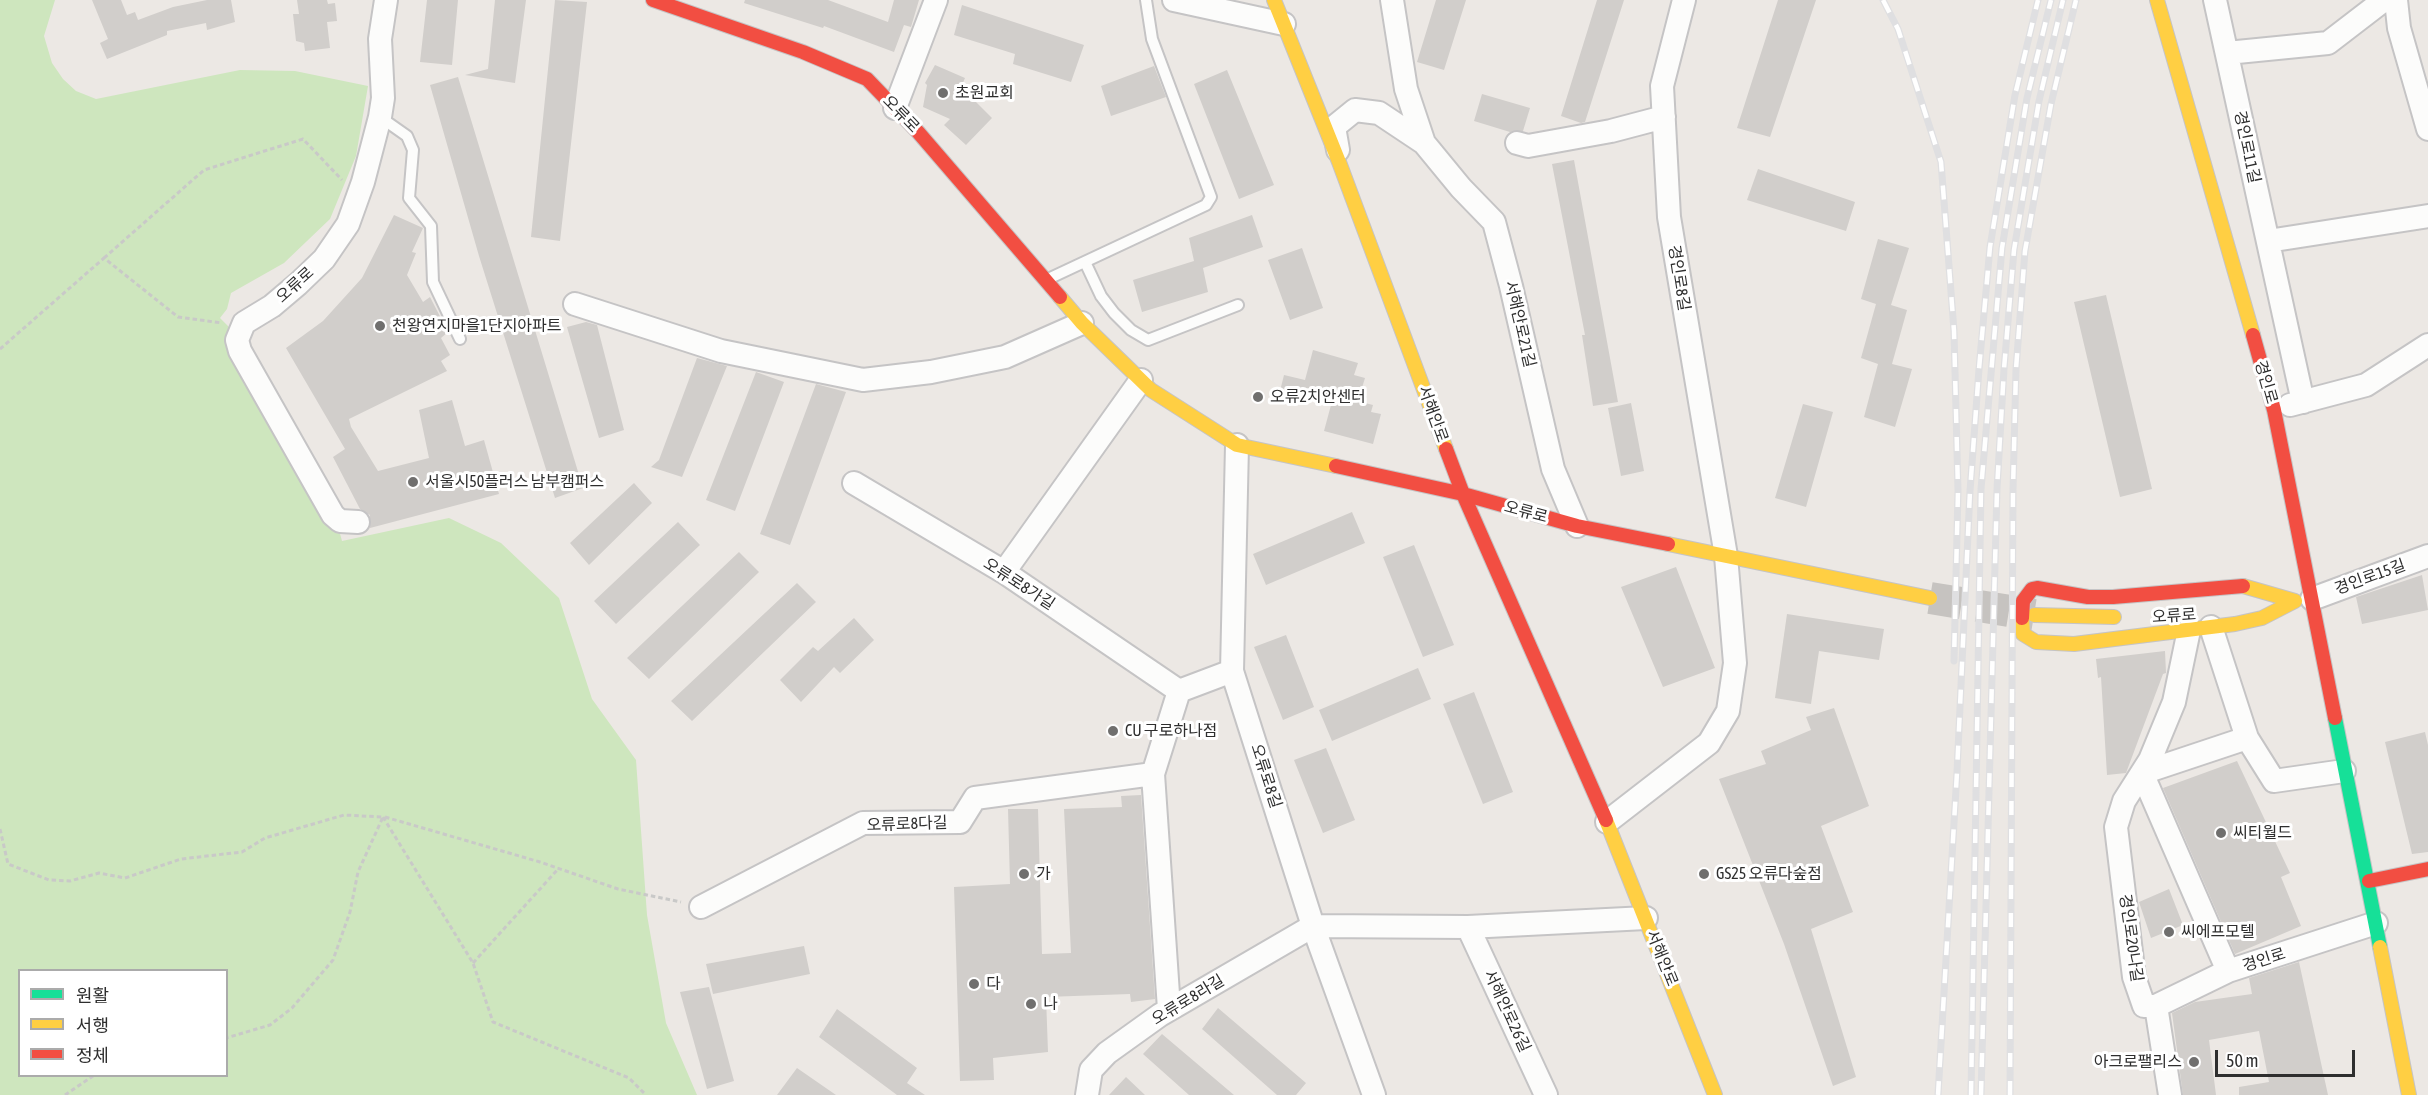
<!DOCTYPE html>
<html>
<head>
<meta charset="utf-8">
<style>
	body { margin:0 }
	#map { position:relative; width:2428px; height:1095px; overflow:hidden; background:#ece8e4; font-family:"Asap Condensed","Noto Sans KR",sans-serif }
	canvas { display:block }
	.legend { position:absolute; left:18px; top:969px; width:210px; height:108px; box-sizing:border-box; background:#fff; border:2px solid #ababab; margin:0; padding:8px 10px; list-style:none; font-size:18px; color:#2e2e2e }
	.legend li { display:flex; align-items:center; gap:12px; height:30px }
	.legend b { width:30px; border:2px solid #ababab }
	.scale { position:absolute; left:2215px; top:1050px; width:140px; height:27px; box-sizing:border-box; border:3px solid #2e2e2e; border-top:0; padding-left:8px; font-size:18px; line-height:21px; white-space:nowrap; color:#2e2e2e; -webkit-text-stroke:4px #fff; paint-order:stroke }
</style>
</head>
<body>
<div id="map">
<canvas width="2428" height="1095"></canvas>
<ul class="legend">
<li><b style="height:8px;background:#16e098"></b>원활</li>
<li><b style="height:8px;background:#ffcf43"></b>서행</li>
<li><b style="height:8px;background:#f24e42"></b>정체</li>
</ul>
<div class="scale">50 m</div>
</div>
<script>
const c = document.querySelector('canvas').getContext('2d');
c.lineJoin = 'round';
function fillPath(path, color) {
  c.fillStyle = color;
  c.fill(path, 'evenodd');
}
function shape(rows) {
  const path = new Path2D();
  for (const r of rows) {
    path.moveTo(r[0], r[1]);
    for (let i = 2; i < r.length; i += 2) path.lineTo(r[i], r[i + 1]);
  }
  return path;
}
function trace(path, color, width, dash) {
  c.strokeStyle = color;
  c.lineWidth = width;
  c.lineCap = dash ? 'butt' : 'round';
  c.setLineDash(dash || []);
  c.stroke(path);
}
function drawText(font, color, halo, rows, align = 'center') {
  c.font = font + ' "Asap Condensed","Noto Sans KR",sans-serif';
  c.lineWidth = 6;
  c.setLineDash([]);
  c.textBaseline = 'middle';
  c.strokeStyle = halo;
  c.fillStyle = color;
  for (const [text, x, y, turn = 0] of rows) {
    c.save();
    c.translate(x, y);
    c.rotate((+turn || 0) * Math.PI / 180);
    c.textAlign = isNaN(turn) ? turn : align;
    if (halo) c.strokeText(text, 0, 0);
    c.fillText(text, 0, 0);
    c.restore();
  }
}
fillPath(shape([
	[0,0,55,0,44,36,52,63,63,79,76,91,96,99,240,70,295,71,368,86,356,156,330,219,284,263,231,293,227,309,220,318,232,330,339,530,342,541,449,518,501,543,559,598,592,699,636,760,647,915,666,1023,697,1095,0,1095],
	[20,970,226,970,226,1076,20,1076]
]), '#cee6be');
fillPath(shape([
	[92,0,121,0,127,15,135,12,138,20,173,7,207,0,231,0,235,22,207,30,206,23,167,31,167,35,107,59,100,43,108,39],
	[297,0,327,0,328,4,335,3,337,21,327,22,330,48,305,51,304,43,296,41,293,14,299,14],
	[427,0,458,0,452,65,420,62],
	[495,0,526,0,515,83,465,75,488,69],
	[555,0,587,2,560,241,531,237],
	[745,0,828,0,888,22,894,0,919,0,911,27,904,25,894,52,824,26,823,28,744,3],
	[1436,0,1466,0,1444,70,1417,62],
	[1597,0,1624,0,1585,122,1581,123,1561,116],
	[1778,0,1816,0,1770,137,1737,128],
	[962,5,1084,45,1071,82,1013,64,1015,54,954,35],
	[935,65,965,78,961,87,992,118,966,145,944,125,950,119,923,107,927,85,925,83],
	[1154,66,1166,97,1111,116,1101,86],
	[1227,70,1274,185,1239,199,1194,84],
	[458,77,583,488,555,498,479,256,430,85],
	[1482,94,1530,108,1523,131,1510,132,1474,121],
	[1574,160,1618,402,1593,406,1582,335,1585,335,1552,164],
	[1758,169,1855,202,1846,231,1747,200],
	[394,215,423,228,412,252,416,253,407,275,423,302,430,297,448,332,441,338,450,355,441,361,447,371,349,419,351,427,378,471,429,458,419,410,452,400,465,446,484,440,499,494,370,528,370,515,360,509,333,457,345,449,286,348,323,321,362,278],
	[1252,215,1263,247,1203,268,1208,292,1142,312,1133,280,1194,261,1189,238],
	[1878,239,1909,248,1891,305,1907,310,1892,364,1912,369,1895,427,1864,417,1878,364,1861,358,1876,304,1861,299],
	[1302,248,1323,308,1290,320,1268,260],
	[2106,295,2152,489,2120,497,2074,302],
	[586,322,597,325,624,430,599,438,567,327],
	[1313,350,1358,363,1354,375,1365,378,1360,394,1367,396,1365,403,1373,405,1371,412,1381,414,1373,444,1324,431,1331,405,1280,391,1284,375,1305,380],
	[697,358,727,366,682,477,651,467,659,460],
	[756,372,784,382,735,511,706,500],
	[816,384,846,392,790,545,760,534],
	[1631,403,1644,471,1621,476,1608,408],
	[1803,404,1833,412,1806,507,1775,498],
	[634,483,652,503,589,565,570,543],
	[1352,512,1365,543,1266,585,1253,554],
	[678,522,700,545,616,624,594,601],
	[1414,545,1454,645,1423,657,1383,557],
	[739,552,759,572,649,679,627,658],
	[1676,567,1715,668,1663,687,1621,587],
	[2422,575,2428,610,2362,624,2356,597],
	[797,583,816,602,692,721,671,701],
	[1787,614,1884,629,1879,660,1819,651,1811,704,1775,698],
	[854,618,874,640,840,673,834,667,801,702,780,680,813,647,818,651],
	[1286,635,1314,707,1283,720,1254,647],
	[2165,651,2166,673,2163,674,2126,773,2107,775,2101,677,2098,678,2096,659],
	[1418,668,1431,699,1332,741,1319,710],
	[1474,692,1513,792,1483,804,1443,704],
	[1834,708,1869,806,1821,826,1853,912,1811,929,1856,1077,1833,1086,1784,944,1719,779,1766,764,1761,751,1811,730,1806,717],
	[2425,732,2428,745,2428,852,2412,854,2385,742],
	[1326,748,1355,820,1323,833,1294,760],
	[2237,761,2290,873,2281,877,2301,926,2235,954,2163,788],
	[1141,795,1155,999,1131,1002,1130,994,1046,997,1048,1052,993,1058,994,1080,960,1081,954,887,1010,884,1008,809,1038,809,1042,954,1071,953,1064,809,1122,807,1121,796],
	[2169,889,2183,925,2151,938,2139,902],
	[804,946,810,974,713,994,706,964],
	[2299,962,2328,1095,2239,1095,2239,1087,2269,1082,2259,1031,2209,1040,2216,1095,2183,1095,2172,1013,2195,1002,2252,994,2249,978],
	[709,987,734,1081,707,1089,680,992],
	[1218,1008,1306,1083,1296,1095,1277,1095,1202,1029],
	[837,1009,917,1068,907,1083,925,1095,897,1095,819,1037],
	[1162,1034,1234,1095,1189,1095,1143,1054],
	[797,1068,836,1095,777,1095],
	[1126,1077,1145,1095,1109,1095]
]), '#d1cecb');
trace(shape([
	[1930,598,2034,615]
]), '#c6c3c0', 32, [32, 16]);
const lane = shape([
	[380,117,407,136,413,150,409,198,431,226,433,282,460,339],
	[1085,262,1101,296,1114,313,1131,330,1148,340,1238,305],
	[1048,279,1206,205,1211,197,1152,39,1146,0]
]);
const street = shape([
	[1174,0,1284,24],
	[2215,0,2303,402],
	[2396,0,2399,28,2428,129],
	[2227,53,2328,43,2384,0],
	[895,108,936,0],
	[1424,143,1461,188,1494,222,1511,286,1553,469,1577,526],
	[1517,143,1528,146,1611,131,1664,117],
	[1338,150,1334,127,1355,110,1379,113,1424,143,1406,89,1392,0],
	[2268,241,2428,216],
	[575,304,721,351,863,380,931,372,1005,357,1082,323],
	[2290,405,2366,385,2428,345],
	[1237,445,1232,671,1313,926,1374,1095],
	[854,483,1004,572,1179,691],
	[358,522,340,521,333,515,240,351,237,340,244,323,272,306,298,284,324,259,348,224,363,182,380,117,383,98,380,39,386,0],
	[1004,572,1141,380],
	[2312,599,2428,556],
	[2211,627,2247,738,2274,781,2344,771],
	[1607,822,1709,743,1728,711,1735,663,1726,556,1669,217,1662,86,1684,0],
	[701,907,863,823,960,822,975,798,1153,774],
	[1313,926,1468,927,1646,918],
	[1468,927,1546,1095],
	[2228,971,2142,773,2247,738],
	[2156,1006,2228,971,2376,923],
	[1169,1009,1153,774,1179,691,1232,671],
	[1087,1095,1091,1070,1107,1053,1160,1015,1313,926],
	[2170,1095,2156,1006,2144,1006,2134,977,2116,827,2124,801,2150,760,2174,702,2189,630]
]);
const fast = shape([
	[2335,718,2380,947]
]);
const slow = shape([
	[1274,0,1339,162,1446,449],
	[2157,0,2253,335],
	[1060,297,1082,323,1151,390,1237,445,1336,466],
	[1668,544,1930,598],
	[2034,615,2114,617],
	[2022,618,2023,634,2036,642,2074,644,2235,624,2262,618,2295,601,2243,586],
	[1606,820,1715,1095],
	[2380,947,2409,1095]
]);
const jam = shape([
	[653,0,803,52,867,79,918,132,1060,297],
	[2253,335,2274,410,2335,718],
	[1446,449,1463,494,1606,820],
	[1336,466,1463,494,1577,526,1668,544],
	[2022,618,2023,601,2032,589,2037,588,2088,597,2113,597,2243,586],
	[2369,881,2428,869]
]);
trace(lane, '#c5c4c5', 14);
trace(street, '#c5c4c5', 26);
trace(fast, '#c5c4c5', 16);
trace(slow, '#c5c4c5', 16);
trace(jam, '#c5c4c5', 16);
trace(shape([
	[104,258,204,170,303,139,342,180],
	[0,349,104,258,178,317,222,323],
	[383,817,473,963,493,1022,629,1078,646,1095],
	[385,817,540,862,618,889,681,902],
	[0,829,8,864,49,880,70,881,99,873,125,878,181,859,242,852,265,838,344,815,383,817,358,872,350,912,333,960,292,1008,270,1025,226,1038],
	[473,963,559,868],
	[65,1095,93,1076]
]), '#c9c9c8', 3, [4.5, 3]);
trace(lane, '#fcfcfb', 10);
trace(street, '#fcfcfb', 22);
trace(fast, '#16e098', 14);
trace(slow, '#ffcf43', 14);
trace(jam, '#f24e42', 14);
const rail = shape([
	[1883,0,1898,29,1941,162,1954,331,1958,491,1954,661],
	[1938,1095,1957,772,1970,491,1979,369,1990,247,2015,95,2038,0],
	[1971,1095,1981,489,2002,248,2027,98,2051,0],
	[1981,1095,1997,489,2004,369,2014,250,2039,101,2063,0],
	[2010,1095,2013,490,2016,369,2025,251,2051,104,2076,0]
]);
trace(rail, '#dfdfe1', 7);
trace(rail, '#fff', 4.5, [14]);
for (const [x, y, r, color] of [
	[943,93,6,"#706f6e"],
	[380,326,6,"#706f6e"],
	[1258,397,6,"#706f6e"],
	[413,482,6,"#706f6e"],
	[1113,731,6,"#706f6e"],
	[2221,833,6,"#706f6e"],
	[1024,874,6,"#706f6e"],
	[1704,874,6,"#706f6e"],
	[2169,932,6,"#706f6e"],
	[974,984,6,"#706f6e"],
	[1031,1004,6,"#706f6e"],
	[2194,1062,6,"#706f6e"]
]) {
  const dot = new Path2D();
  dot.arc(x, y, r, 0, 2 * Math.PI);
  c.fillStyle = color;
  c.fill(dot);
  trace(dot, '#fff', 2);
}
drawText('16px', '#2e2e2e', '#fff', [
	["초원교회",955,93],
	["천왕연지마을1단지아파트",392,326],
	["오류2치안센터",1270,397],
	["서울시50플러스 남부캠퍼스",425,482],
	["CU 구로하나점",1125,731],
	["씨티월드",2233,833],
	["가",1036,874],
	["GS25 오류다숲점",1716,874],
	["씨에프모텔",2181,932],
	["다",986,984],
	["나",1043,1004],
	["아크로팰리스",2182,1062,"right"]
], 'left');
drawText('16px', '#2e2e2e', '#fff', [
	["오류로",901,114,46],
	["경인로11길",2247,147,78],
	["경인로8길",1679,278,81],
	["오류로",295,285,-42],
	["서해안로21길",1520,324,77],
	["경인로",2266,382,74],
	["서해안로",1433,414,70],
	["오류로",1526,512,15],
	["경인로15길",2370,577,-20],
	["오류로8가길",1019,584,33],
	["오류로",2174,616,-4],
	["오류로8길",1266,776,72],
	["오류로8다길",907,824,-2],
	["경인로20나길",2131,938,82],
	["서해안로",1662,958,68],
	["경인로",2264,960,-18],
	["오류로8라길",1188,1000,-31],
	["서해안로26길",1507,1011,65]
]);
</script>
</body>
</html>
